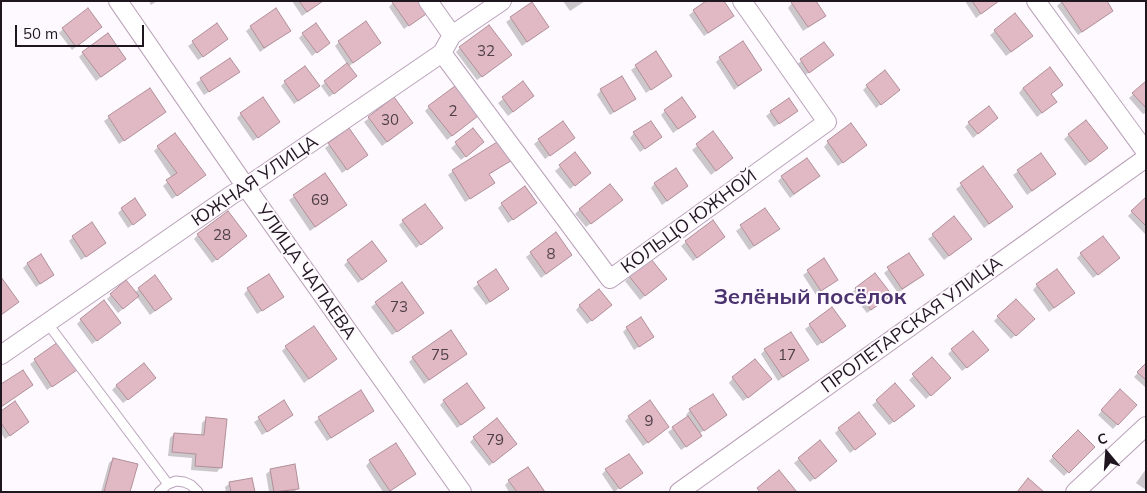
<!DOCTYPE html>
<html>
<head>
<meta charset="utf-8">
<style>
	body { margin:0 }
	#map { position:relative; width:1147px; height:493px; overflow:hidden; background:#fef9fe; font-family:Mulish,sans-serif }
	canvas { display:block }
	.frame { position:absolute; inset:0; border:2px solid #1f161f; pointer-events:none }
	.north { position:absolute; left:1082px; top:428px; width:50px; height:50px; -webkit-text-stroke:4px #fef9fe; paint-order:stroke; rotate:342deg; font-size:14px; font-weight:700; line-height:20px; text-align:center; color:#1f161f }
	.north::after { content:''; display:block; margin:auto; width:18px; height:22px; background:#1f161f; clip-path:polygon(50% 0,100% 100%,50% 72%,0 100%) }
	.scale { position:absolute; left:15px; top:25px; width:129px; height:22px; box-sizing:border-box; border:2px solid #1f161f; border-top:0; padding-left:6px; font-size:15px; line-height:18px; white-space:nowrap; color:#1f161f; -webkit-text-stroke:4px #fef9fe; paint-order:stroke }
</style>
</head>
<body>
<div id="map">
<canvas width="1147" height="493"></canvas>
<div class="frame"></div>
<div class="north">С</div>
<div class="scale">50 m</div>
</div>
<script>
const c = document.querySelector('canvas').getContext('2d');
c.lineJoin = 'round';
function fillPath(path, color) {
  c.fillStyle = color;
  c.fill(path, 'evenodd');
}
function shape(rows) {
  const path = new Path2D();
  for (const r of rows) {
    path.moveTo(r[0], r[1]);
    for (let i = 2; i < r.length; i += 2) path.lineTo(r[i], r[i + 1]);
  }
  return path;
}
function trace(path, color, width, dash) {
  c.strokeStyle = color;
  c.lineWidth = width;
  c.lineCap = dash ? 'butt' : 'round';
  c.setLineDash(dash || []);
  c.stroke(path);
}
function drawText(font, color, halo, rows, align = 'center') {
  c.font = font + ' Mulish,sans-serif';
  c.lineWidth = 4;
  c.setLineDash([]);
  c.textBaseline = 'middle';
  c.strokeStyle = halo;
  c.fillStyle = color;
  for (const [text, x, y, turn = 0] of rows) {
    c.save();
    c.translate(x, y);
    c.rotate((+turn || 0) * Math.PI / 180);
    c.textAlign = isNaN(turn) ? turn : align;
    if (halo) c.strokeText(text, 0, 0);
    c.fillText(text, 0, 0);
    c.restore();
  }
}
fillPath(shape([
	[149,1,157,1,151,5],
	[292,1,323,1,302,16],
	[563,1,585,1,570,11],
	[965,1,998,1,976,18],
	[1062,1,1107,15,1078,35,1057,6],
	[393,3,427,12,404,29,389,7],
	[792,3,820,20,803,31,788,8],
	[531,4,547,27,522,46,506,22],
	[694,11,728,20,704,36,689,15],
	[1015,15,1027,40,1006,56,990,35],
	[217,25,222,43,198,60,188,46],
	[251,27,289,31,260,52,246,31],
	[63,29,96,31,72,50,59,33],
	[303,34,328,43,312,56,299,38],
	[339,42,379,43,348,67,351,81,329,97,321,86,347,64,335,46],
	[824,43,828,59,804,76,796,65],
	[460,48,506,59,477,80,456,52],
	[83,53,120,63,96,81,79,57],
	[655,53,670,76,646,93,631,70],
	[720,58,761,70,734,90,716,62],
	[230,60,238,72,204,95,196,83],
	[285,82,314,90,294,104,281,86],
	[523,83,533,96,508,116,498,103],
	[1146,83,1146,113,1143,114,1129,98],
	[1062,85,1050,95,1056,102,1037,117,1019,93,1023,88],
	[867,86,894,94,876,108,863,90],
	[149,89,165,112,119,144,104,121],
	[601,90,634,99,610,115,597,95],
	[393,99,407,127,382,146,364,122],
	[429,107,472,120,447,140,425,111],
	[665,111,690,121,673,133,661,115],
	[771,112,792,115,774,127,766,116],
	[241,114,279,122,253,141,237,118],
	[997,118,973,138,965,127,969,123],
	[1086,121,1102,152,1085,166,1064,139],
	[349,130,367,155,342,173,325,148],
	[473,130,478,146,461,160,451,148],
	[634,133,656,141,640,152,630,138],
	[713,133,727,162,711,175,692,150],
	[573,138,545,159,534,144,539,140],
	[828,142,861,149,838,166,824,147],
	[158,147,200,179,172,199,163,186,172,178,154,151],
	[575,154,585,177,570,189,555,171],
	[1040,155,1050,178,1027,195,1013,175],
	[513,159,488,175,493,183,489,187,465,202,448,175,453,171],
	[983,168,1007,211,984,228,956,189],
	[325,175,346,205,310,231,289,200],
	[819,176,790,198,778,181,782,177],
	[655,183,687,186,662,205,651,188],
	[1146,198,1146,233,1145,234,1128,216],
	[502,204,531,207,508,223,498,208],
	[617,204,586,227,575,214,580,209],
	[122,209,145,215,128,228,118,213],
	[765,209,774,233,749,250,736,231],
	[403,221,437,232,416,248,399,225],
	[198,235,241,241,212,263,194,239],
	[933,235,966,243,944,260,928,239],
	[73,237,105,243,81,260,69,241],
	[719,241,693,261,681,246,686,242],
	[531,253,571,255,541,278,526,257],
	[908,254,918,279,898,293,884,273],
	[1081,254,1114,262,1093,278,1077,258],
	[651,260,661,283,640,300,625,281],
	[824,260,837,279,816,295,803,275],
	[348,261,381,265,358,283,344,265],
	[27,264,53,275,36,287,23,268],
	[495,271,508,289,486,305,473,288],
	[155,277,171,299,150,315,137,297,118,313,107,299,111,295,134,293],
	[401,284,418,317,392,335,371,307],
	[1037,285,1069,297,1049,312,1033,290],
	[248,289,283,297,257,314,244,294],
	[856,289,886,299,867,313,851,293],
	[580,305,606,310,587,324,576,310],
	[832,309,840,330,817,346,805,329],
	[998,317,1029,323,1011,339,994,321],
	[81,320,115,327,92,344,77,324],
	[627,328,653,337,634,350,623,332],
	[58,344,75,370,47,390,30,364],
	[286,347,335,359,304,383,282,351],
	[765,350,808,360,778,381,761,354],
	[952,350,983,355,962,371,948,354],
	[413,358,461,358,424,384,409,362],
	[932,359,945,382,926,399,909,380],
	[1146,364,1146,388,1134,377],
	[733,378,766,384,743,401,729,383],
	[150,383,123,403,112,390,117,385],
	[1,385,32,385,1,407],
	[360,391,372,411,327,441,314,422],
	[1120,391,1135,405,1113,429,1098,415],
	[444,401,479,412,457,428,440,405],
	[877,401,909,411,889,425,872,405],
	[284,402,292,415,262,435,254,422],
	[690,410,725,415,699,434,696,440,681,450,668,432,688,417,686,415],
	[1,412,23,426,5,439,1,433],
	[629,417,663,431,643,446,625,421],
	[206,419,221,467,217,472,191,470,192,458,168,456,170,438,174,434,201,436,202,423],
	[839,429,870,438,850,453,835,433],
	[1078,432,1093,447,1064,476,1049,461],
	[474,438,511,448,489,466,470,442],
	[820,442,831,465,810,482,794,463],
	[113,459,129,492,101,492,109,463],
	[370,461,414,474,389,492,383,492,366,466],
	[1146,469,1146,490,1136,483],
	[271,470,298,488,294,492,269,492,266,474],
	[606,470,641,473,614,492,602,474],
	[509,481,543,492,509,492,505,485],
	[230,483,253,492,226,492,225,487]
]), '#0003');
const building = shape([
	[299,1,323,1,307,12,299,1],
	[394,1,421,1,429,12,409,26,392,2,394,1],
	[706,1,724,1,734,16,708,33,693,10,706,1],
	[793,1,816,1,826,16,808,27,791,2,793,1],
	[972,1,999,1,981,14,972,1],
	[1061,1,1107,1,1113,11,1082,32,1061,1],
	[532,2,549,27,527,42,510,17,532,2],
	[88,8,102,27,76,47,62,28,88,8],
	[276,8,291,31,264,48,250,26,276,8],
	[1015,13,1033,36,1011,52,994,30,1015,13],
	[366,21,381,43,353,63,338,41,366,21],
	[217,23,228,39,203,57,192,41,217,23],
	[316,23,330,43,317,53,302,33,316,23],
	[489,25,512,55,482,77,459,47,489,25],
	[108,33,126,59,101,77,82,52,108,33],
	[743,41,762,70,738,86,719,57,743,41],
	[824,42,834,55,809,73,800,59,824,42],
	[656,51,672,76,651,90,635,65,656,51],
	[230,58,240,72,209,92,200,78,230,58],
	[347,63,357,76,334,94,324,81,347,63],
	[305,66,320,86,298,101,284,81,305,66],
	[1050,67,1063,85,1051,94,1057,102,1042,113,1023,88,1050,67],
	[885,70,900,90,881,105,866,85,885,70],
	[622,76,636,99,614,112,600,89,622,76],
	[523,81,534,96,513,112,502,97,523,81],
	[1146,81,1146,108,1132,93,1146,81],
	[455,86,478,116,452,136,428,106,455,86],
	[150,88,166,112,124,141,108,116,150,88],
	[263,97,280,122,258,138,240,113,263,97],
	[394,97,413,123,387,142,368,117,394,97],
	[682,97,696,117,678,129,664,110,682,97],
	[789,98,798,111,779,124,770,111,789,98],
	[989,106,998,118,978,134,968,122,989,106],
	[1086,120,1108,148,1090,162,1068,134,1086,120],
	[563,121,575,138,550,156,538,139,563,121],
	[651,121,662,137,645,149,633,132,651,121],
	[851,123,867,145,843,163,827,141,851,123],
	[349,128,368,155,347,170,328,143,349,128],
	[473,128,484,142,466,157,455,142,473,128],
	[713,131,733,158,716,171,696,144,713,131],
	[175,133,206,175,177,196,166,180,177,173,157,146,175,133],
	[502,139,514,159,489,174,495,183,470,199,452,170,502,139],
	[575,152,591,173,575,186,559,165,575,152],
	[1041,153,1056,174,1032,191,1017,170,1041,153],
	[807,158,820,176,794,194,781,176,807,158],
	[983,166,1013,207,989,224,960,183,983,166],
	[676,168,688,186,667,201,654,183,676,168],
	[325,173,347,205,315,227,293,195,325,173],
	[610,184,623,200,591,224,579,209,610,184],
	[525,186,537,203,513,220,501,203,525,186],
	[1146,197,1146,226,1131,211,1146,197],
	[135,198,146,215,133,225,121,208,135,198],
	[425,204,443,228,421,245,402,220,425,204],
	[765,208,780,229,754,246,740,225,765,208],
	[228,211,247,236,217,260,197,234,228,211],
	[954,216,972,239,949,256,932,234,954,216],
	[713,220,725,237,697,258,685,241,713,220],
	[92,222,106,243,86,257,72,236,92,222],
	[556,232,572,255,546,274,530,252,556,232],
	[1103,236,1120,258,1098,275,1080,253,1103,236],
	[372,241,387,261,362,280,347,260,372,241],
	[909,253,924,275,902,289,887,267,909,253],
	[41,254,54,275,40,284,27,263,41,254],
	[824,258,838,280,821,291,807,270,824,258],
	[651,259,667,279,645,296,629,276,651,259],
	[496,269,509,289,490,302,477,282,496,269],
	[1057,269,1075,293,1054,308,1036,284,1057,269],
	[875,273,892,295,871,310,855,288,875,273],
	[269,274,284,297,262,311,247,288,269,274],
	[155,275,172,299,155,311,138,288,155,275],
	[1,277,19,302,1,315,1,277],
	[126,280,139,296,123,309,110,294,126,280],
	[402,282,424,313,397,332,375,302,402,282],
	[599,289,612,305,592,321,579,305,599,289],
	[1016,299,1035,319,1016,336,997,316,1016,299],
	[104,300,121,323,97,341,80,319,104,300],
	[832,307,846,326,822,343,809,324,832,307],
	[641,317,654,337,639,347,626,327,641,317],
	[314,326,337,359,309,379,285,346,314,326],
	[451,330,467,354,429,380,412,357,451,330],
	[973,331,989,350,967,368,951,349,973,331],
	[791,332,809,360,783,377,764,349,791,332],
	[58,342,77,370,52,387,34,359,58,342],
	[932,357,951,378,931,396,912,374,932,357],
	[755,359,772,379,748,398,732,377,755,359],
	[144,363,156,378,128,400,116,385,144,363],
	[1146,363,1146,380,1137,372,1146,363],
	[23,370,33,385,1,407,1,384,23,370],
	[467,383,485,408,461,425,443,400,467,383],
	[895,383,915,406,894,422,876,400,895,383],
	[1120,389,1137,405,1118,425,1101,410,1120,389],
	[361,390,374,411,331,438,318,417,361,390],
	[713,394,727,415,704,431,689,409,713,394],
	[284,400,293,415,267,432,258,417,284,400],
	[650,400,669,427,648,443,628,416,650,400],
	[15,401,29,422,10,436,1,423,1,411,15,401],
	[859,412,876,434,855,450,838,428,859,412],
	[688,416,702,436,686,447,672,427,688,416],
	[206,417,227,419,222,468,195,466,196,454,172,452,174,433,204,435,206,417],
	[497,418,517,444,493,463,473,437,497,418],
	[1078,430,1095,447,1069,473,1052,456,1078,430],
	[820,440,837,461,815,479,798,458,820,440],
	[396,443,416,474,390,491,369,460,396,443],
	[629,454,643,473,620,489,605,469,629,454],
	[113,458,138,464,130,492,104,492,113,458],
	[295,464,299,489,274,492,270,469,295,464],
	[528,467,545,492,517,492,508,480,528,467],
	[779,470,797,492,760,492,757,488,779,470],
	[252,478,255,492,231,492,229,482,252,478],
	[1028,478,1044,492,1017,492,1028,478]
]);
fillPath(building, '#e0b9c4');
trace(building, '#b18f98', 1);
const service = shape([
	[48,324,168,484],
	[159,492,168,484,176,481,184,482,191,485,198,492]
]);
const minor = shape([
	[118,1,246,187,462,492],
	[428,1,452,35],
	[1036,1,1146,152],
	[442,53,610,279,827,122,742,1],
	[1,355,233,194,246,187,442,53,452,35,502,1],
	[679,492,1146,158],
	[1075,492,1146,426]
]);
trace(service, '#b9a2b9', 11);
trace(minor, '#b9a2b9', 20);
trace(service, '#fff', 9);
trace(minor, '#fff', 18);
drawText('15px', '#4f3f48', null, [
	["32",486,51],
	["2",453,111],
	["30",390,120],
	["69",320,200],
	["28",222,235],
	["8",551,254],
	["73",399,307],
	["75",440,355],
	["17",787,355],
	["9",649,421],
	["79",495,440]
]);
drawText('18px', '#1f161f', '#fef9fe', [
	["ЮЖНАЯ УЛИЦА",255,181,-34],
	["КОЛЬЦО ЮЖНОЙ",689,222,-36],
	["УЛИЦА ЧАПАЕВА",306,272,55],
	["ПРОЛЕТАРСКАЯ УЛИЦА",912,325,-36]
]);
drawText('bold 22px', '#4b336f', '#fef9fe', [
	["Зелёный посёлок",810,297]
]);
</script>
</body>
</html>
